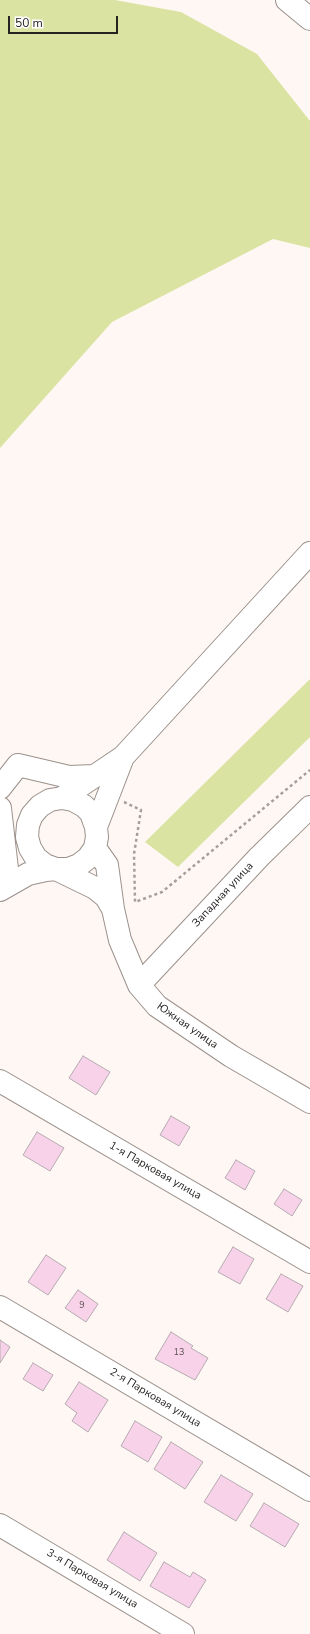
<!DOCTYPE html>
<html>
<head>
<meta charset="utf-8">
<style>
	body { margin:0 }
	#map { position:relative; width:310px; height:1634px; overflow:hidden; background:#fff7f3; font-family:"Nunito Sans",sans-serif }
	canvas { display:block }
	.scale { position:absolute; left:8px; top:16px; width:110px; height:18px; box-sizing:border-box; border:2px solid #262321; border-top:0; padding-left:5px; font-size:12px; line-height:14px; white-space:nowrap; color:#262321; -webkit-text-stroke:3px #fff; paint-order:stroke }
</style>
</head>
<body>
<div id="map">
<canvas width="310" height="1634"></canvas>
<div class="scale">50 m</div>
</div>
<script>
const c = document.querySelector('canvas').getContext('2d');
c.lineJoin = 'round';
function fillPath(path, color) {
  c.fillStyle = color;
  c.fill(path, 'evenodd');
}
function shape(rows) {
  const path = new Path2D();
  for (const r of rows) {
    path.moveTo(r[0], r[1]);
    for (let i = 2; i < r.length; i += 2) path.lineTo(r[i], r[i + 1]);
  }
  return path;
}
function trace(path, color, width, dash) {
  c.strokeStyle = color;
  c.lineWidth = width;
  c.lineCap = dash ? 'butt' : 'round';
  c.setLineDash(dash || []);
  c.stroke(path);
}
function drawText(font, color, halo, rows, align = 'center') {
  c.font = font + ' "Nunito Sans",sans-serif';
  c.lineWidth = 3;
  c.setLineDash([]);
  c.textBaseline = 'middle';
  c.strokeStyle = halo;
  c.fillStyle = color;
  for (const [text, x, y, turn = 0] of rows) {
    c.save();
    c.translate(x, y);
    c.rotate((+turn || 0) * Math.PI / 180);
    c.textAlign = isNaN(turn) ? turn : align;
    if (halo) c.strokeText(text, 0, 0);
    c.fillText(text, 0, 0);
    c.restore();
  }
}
fillPath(shape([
	[0,0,115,0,181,12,257,54,310,121,310,248,273,239,112,322,0,448],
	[310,679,310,737,178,867,145,842]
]), '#dae3a2');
const building = shape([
	[83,1056,110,1072,96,1095,69,1078,83,1056],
	[171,1116,190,1127,179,1146,160,1135,171,1116],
	[37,1132,64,1148,50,1171,23,1155,37,1132],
	[236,1160,255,1171,245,1190,225,1178,236,1160],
	[284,1189,302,1200,292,1216,274,1204,284,1189],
	[233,1247,254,1259,240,1284,218,1272,233,1247],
	[46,1255,66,1268,48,1295,28,1282,46,1255],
	[281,1274,303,1286,288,1312,266,1299,281,1274],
	[78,1290,98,1304,86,1322,65,1308,78,1290],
	[171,1332,193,1346,191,1348,208,1358,195,1380,155,1359,171,1332],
	[0,1340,10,1347,0,1363,0,1340],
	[33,1363,53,1375,43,1391,23,1379,33,1363],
	[79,1382,108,1400,88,1432,72,1421,77,1413,65,1404,79,1382],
	[135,1421,162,1437,148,1462,121,1446,135,1421],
	[171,1442,203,1462,185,1489,154,1469,171,1442],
	[221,1475,253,1494,236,1521,204,1502,221,1475],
	[264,1503,299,1524,285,1547,250,1526,264,1503],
	[124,1532,157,1553,140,1581,107,1560,124,1532],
	[164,1562,190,1577,193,1572,206,1580,189,1608,150,1586,164,1562]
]);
fillPath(building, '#f8d2e9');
trace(building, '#b5abb1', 1);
const minor = shape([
	[287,0,310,19],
	[0,788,18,765,69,777,94,776],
	[62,798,123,757,310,553],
	[0,808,7,869],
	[96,827,123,757],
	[95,848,107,865,113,909,120,940,139,985,157,1006,231,1056,310,1102],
	[0,890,28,874,46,870,56,869,68,869,79,865,88,858,95,848,97,837,96,827,91,813,84,806,73,800,62,798,50,800,40,806,32,815,28,825,27,837,30,848,36,858,45,865,56,869,95,888,106,897,113,909],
	[139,985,259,857,310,807],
	[0,1081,310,1262],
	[0,1307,310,1490],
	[0,1525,183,1634]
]);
trace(minor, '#9a918c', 24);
trace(shape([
	[124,802,141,810,134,854,135,902,162,892,310,770]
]), '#a59f9c', 2.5, [3, 3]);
trace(minor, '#fff', 22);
drawText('9px', '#5a4f53', null, [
	["9",82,1306],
	["13",179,1353]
]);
drawText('11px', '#262321', '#fff', [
	["Западная улица",223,895,-47],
	["Южная улица",187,1026,35],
	["1-я Парковая улица",155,1171,30],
	["2-я Парковая улица",155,1398,31],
	["3-я Парковая улица",92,1579,31]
]);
</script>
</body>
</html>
